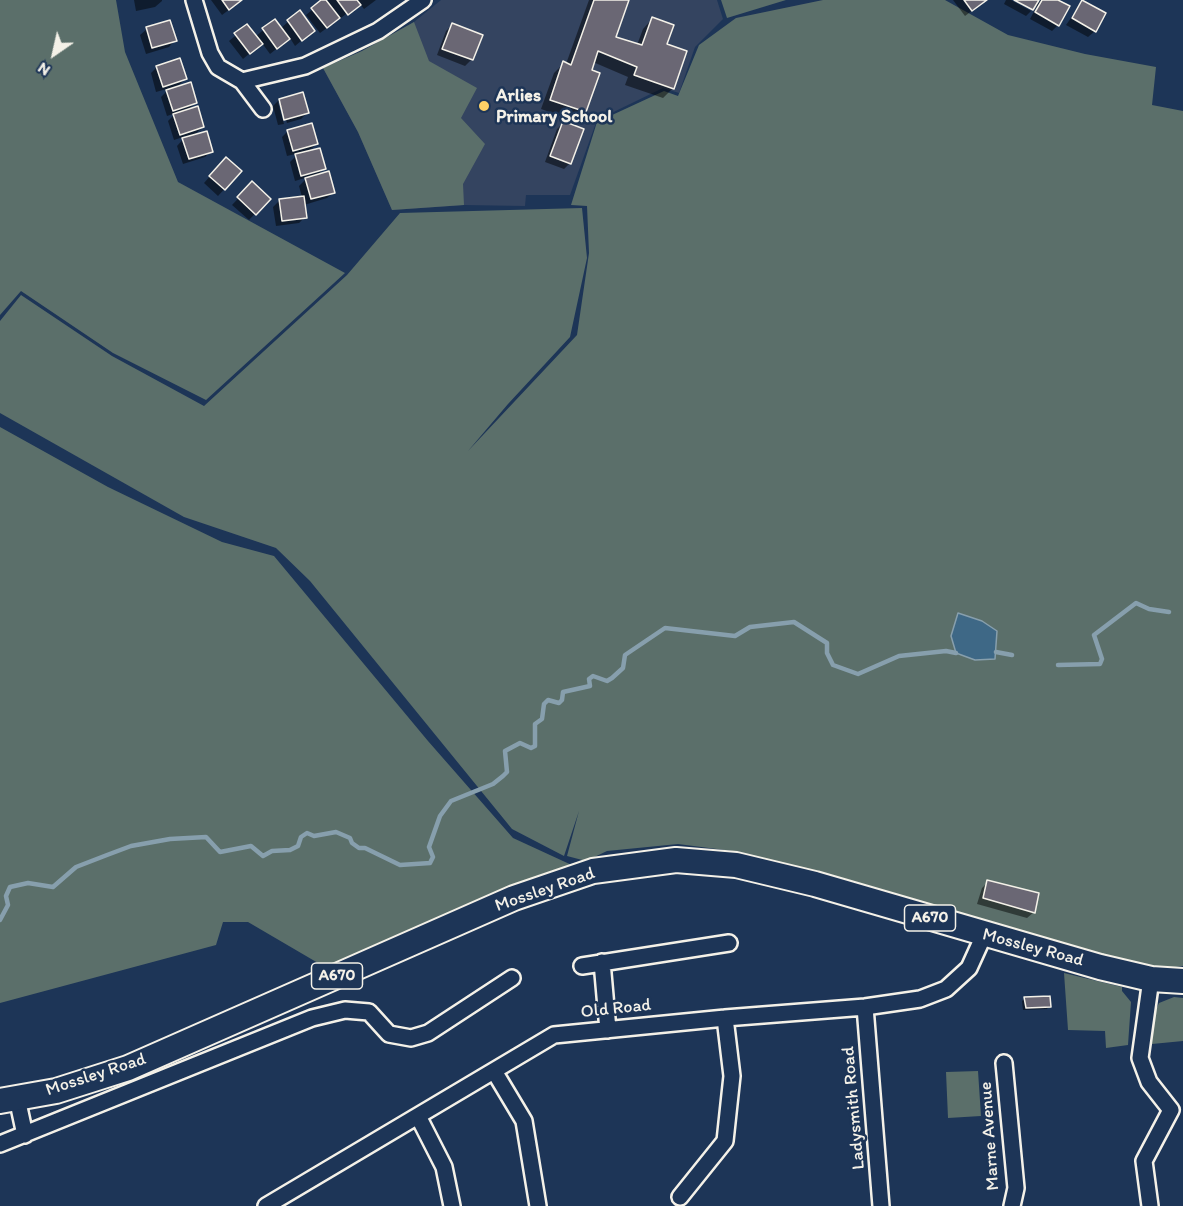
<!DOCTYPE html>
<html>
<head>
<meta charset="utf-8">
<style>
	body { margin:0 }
	#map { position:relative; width:1183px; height:1206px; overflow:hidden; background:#1d3557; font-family:Itim,sans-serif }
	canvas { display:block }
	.north { position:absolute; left:24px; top:24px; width:60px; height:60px; -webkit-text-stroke:4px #1d3557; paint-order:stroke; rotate:214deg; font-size:16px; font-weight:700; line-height:24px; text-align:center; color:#f4f1e8 }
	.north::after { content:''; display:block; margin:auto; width:21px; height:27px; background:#f4f1e8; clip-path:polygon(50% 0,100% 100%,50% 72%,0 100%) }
</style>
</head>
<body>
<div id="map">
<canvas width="1183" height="1206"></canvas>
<div class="north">N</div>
</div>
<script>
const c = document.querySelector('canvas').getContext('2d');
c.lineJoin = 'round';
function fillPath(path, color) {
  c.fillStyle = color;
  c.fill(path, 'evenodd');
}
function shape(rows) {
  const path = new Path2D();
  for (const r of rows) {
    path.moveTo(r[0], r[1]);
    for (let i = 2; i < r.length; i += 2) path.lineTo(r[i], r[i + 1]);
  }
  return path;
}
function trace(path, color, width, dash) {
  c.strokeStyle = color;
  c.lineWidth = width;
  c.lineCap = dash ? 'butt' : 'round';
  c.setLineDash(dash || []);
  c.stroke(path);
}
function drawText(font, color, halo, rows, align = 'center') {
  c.font = font + ' Itim,sans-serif';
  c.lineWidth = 5;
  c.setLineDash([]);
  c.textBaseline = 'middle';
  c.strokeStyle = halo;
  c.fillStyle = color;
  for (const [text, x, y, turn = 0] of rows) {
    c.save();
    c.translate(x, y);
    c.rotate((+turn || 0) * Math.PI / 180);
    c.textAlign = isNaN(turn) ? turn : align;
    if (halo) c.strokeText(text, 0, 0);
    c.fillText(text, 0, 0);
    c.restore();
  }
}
fillPath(shape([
	[441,0,717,0,723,19,695,47,679,93,663,88,597,120,570,195,526,195,525,206,464,205,392,210,358,132,323,68,362,51,414,22]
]), '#344460');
fillPath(shape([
	[0,0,116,0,125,52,178,182,345,273,206,400,113,353,21,291,0,315],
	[721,0,786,0,727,18],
	[823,0,945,0,1008,35,1085,54,1156,67,1152,105,1183,111,1183,966,1161,969,944,914,740,852,678,844,607,851,586,861,567,856,579,811,564,856,512,829,310,581,276,548,184,517,0,413,0,321,21,295,112,356,204,406,347,275,400,213,582,208,587,258,570,337,508,404,468,451,577,335,589,253,587,206,571,205,597,122,664,91,678,96,699,45,736,18],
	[414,22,429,61,477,88,461,118,485,144,463,184,464,205,392,210,358,132,323,68,362,51],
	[0,427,108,487,222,542,274,556,428,741,513,838,576,867,330,970,248,922,223,922,216,945,0,1003],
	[1064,973,1122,987,1122,991,1131,1002,1128,1045,1106,1048,1105,1031,1068,1030],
	[1174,997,1183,998,1183,1041,1152,1044,1151,1021,1159,1003],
	[978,1071,981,1116,948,1118,946,1072]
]), '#5b6f6a');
const water = shape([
	[958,613,982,621,997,631,995,659,975,660,956,653,951,636,958,613]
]);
fillPath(water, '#3e6886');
trace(water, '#879fad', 1.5);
fillPath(shape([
	[134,0,162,0,162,1,155,7,136,11],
	[211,0,242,0,222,15],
	[324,0,326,2,328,0,376,0,364,9,360,4,320,33,306,15],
	[589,0,628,0,615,38,637,45,643,29,652,19,665,45,673,88,663,98,625,85,628,77,593,62,585,111,575,121,541,109,554,73,564,63,566,64],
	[953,0,986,0,965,16],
	[1006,0,1011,0,1031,11,1026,16,1004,4],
	[1017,0,1037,0,1036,5,1041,0,1055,0,1058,25,1052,31,1030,19,1037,6,1032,9],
	[1083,1,1095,31,1088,37,1066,25],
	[299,12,313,31,295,46,290,38,270,54,262,43,243,59,229,41,247,26,255,37,274,21,280,29],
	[452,25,481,35,471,60,465,66,437,55,446,31],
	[147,29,175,40,169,47,146,54,140,35],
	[157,67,185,79,176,88,195,103,187,111,203,127,193,136,212,151,205,157,183,164,177,146,186,136,174,140,168,121,176,113,167,116,161,97,170,88,156,92,151,73],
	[279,100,307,113,301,119,287,123,281,102,278,102,284,124,278,125,273,106],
	[563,123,570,163,564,169,545,162,557,129],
	[288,131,316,144,307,153,324,168,316,177,334,192,327,198,304,205,305,217,299,223,276,226,273,207,279,201,302,197,299,186,308,177,295,181,290,162,299,153,287,156,282,137],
	[220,165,240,172,218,196,204,183],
	[252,184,269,199,249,220,232,205],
	[988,882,1034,912,1027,918,977,904,982,888],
	[1025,998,1049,1006,1047,1009,1023,1010,1022,1001]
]), '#0007');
trace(shape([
	[996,652,1012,655],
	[1058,665,1100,664,1102,659,1094,635,1136,603,1149,609,1169,612],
	[0,920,8,905,6,896,10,887,28,883,53,887,76,867,107,855,131,846,170,839,206,837,220,852,251,846,263,856,272,851,290,850,298,846,301,837,307,833,314,836,336,832,350,838,352,843,359,848,365,848,400,865,430,863,433,857,429,847,440,816,451,801,493,784,503,776,507,772,505,751,520,743,531,748,535,746,535,724,542,719,544,704,548,700,559,703,562,700,563,692,590,686,589,679,593,676,607,681,612,678,623,668,625,655,665,628,735,636,750,627,794,622,827,643,827,653,833,665,858,674,899,656,946,651,956,653]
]), '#879fad', 4.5);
const building = shape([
	[222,0,242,0,229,10,222,0],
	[321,0,326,0,340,18,327,28,311,8,321,0],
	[337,0,357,0,361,5,348,15,337,0],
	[594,0,629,0,616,37,642,45,652,17,674,25,667,44,687,51,674,89,634,75,637,67,598,51,592,70,600,73,586,112,550,100,563,61,571,65,594,0],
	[964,0,987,0,972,11,964,0],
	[1014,0,1039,0,1033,10,1014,0],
	[1042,0,1058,0,1070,6,1059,26,1035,12,1042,0],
	[1082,0,1106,13,1096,32,1072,18,1082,0],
	[300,10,315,31,302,41,287,20,300,10],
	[275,19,290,39,277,49,262,28,275,19],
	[170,20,177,41,152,48,146,27,170,20],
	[452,23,483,35,473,60,442,49,452,23],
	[247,24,263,44,250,54,234,33,247,24],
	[180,58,187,79,163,87,156,66,180,58],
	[191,82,197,103,173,111,166,90,191,82],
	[303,92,309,113,284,120,279,99,303,92],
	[198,106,204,127,180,135,173,114,198,106],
	[563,121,584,129,571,164,550,156,563,121],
	[312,123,318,144,293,151,287,130,312,123],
	[207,131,213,152,189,159,182,138,207,131],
	[320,148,326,169,301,176,295,154,320,148],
	[226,157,242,171,225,190,209,176,226,157],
	[329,171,335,193,311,199,305,178,329,171],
	[252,181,271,199,256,215,237,197,252,181],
	[304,196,307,218,282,221,279,199,304,196],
	[987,880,1039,893,1035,913,983,898,987,880],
	[1050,996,1051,1007,1026,1008,1024,997,1050,996]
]);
fillPath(building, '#6a6774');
trace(building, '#f4f1e8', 1.5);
const minor = shape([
	[194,0,210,53,218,67,242,81,305,66,378,31,423,0],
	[242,81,263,109],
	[602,962,608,1030],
	[582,966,729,943],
	[865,1007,881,1206],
	[1004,1063,1016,1188,1012,1206],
	[494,1071,524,1121,538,1206],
	[17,1098,25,1135],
	[418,1116,444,1167,452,1206],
	[0,1144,312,1018,345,1010,369,1012,389,1034,411,1038,428,1033,512,978],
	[680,1197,725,1141,732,1076,725,1018],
	[266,1206,554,1035,725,1018,865,1007,920,999,946,989,969,968,984,935],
	[1150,1206,1144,1161,1171,1110,1149,1082,1140,1058,1151,979]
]);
const primary = shape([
	[0,1101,56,1091,128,1068,514,898,593,871,676,860,736,865,815,884,1100,967,1151,979,1183,981]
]);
trace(minor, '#f4f1e8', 20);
trace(primary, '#f4f1e8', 28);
trace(minor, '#1d3557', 15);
trace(primary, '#1d3557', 24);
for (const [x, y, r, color] of [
	[484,106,6,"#ffd166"]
]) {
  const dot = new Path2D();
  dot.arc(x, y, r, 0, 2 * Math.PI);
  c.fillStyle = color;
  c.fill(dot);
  trace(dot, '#1d3557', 2);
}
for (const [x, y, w] of [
	[930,918,51],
	[337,976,51]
]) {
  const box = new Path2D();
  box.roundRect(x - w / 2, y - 13, w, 26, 4.5);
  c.fillStyle = '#1d3557';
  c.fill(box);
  trace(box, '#f4f1e8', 1.5);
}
drawText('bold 16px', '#f4f1e8', null, [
	["A670",930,918],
	["A670",337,976]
]);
drawText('bold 18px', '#f4f1e8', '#1d3557', [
	["Arlies",496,96],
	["Primary School",496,117]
], 'left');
drawText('18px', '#f4f1e8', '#1d3557', [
	["Mossley Road",545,890,-19],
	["Mossley Road",1033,948,15],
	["Old Road",616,1009,-6],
	["Mossley Road",96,1075,-18],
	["Ladysmith Road",854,1108,-95],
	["Marne Avenue",990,1136,-94]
]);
</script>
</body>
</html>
